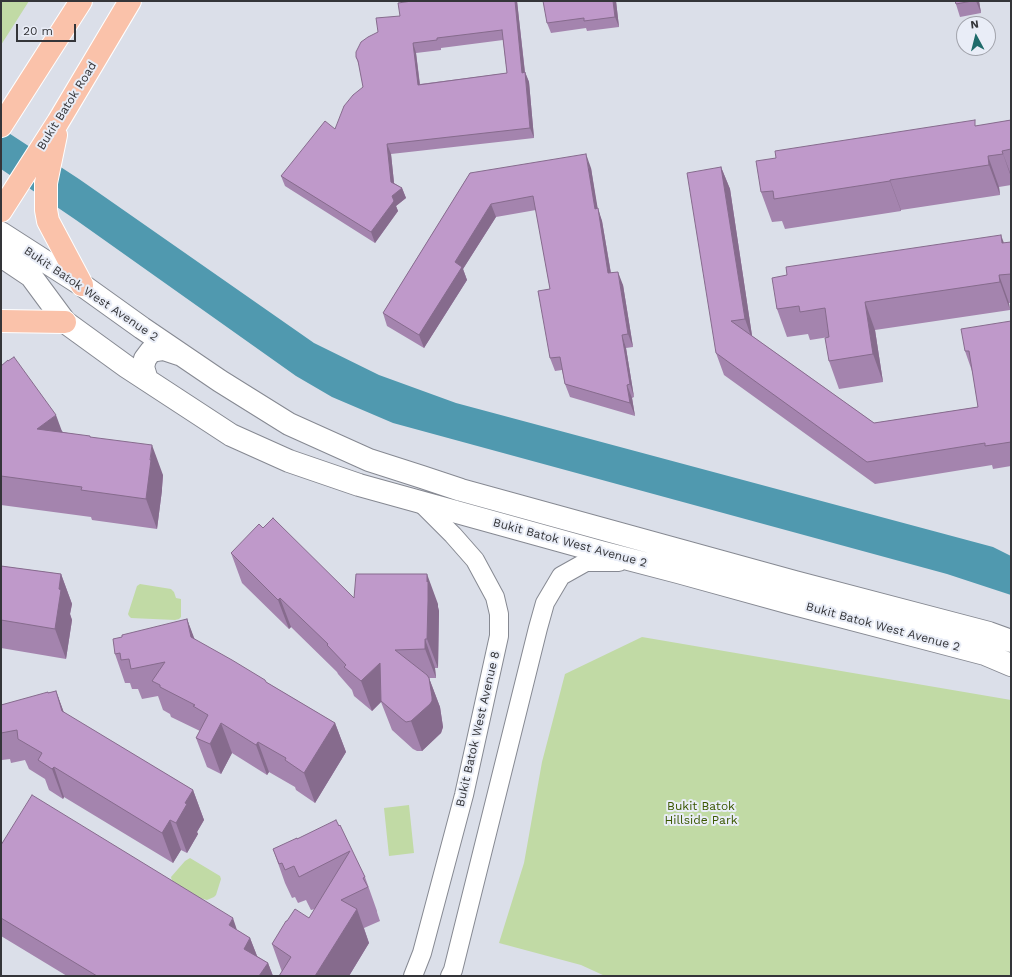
<!DOCTYPE html>
<html>
<head>
<meta charset="utf-8">
<style>
	body { margin:0 }
	#map { position:relative; width:1012px; height:977px; overflow:hidden; background:#dbdfe9; font-family:"Work Sans",sans-serif }
	canvas { display:block }
	.frame { position:absolute; inset:0; border:2px solid #343539; pointer-events:none }
	.north { position:absolute; left:956px; top:16px; width:40px; height:40px; box-sizing:border-box; background:#e9edf7; border:1px solid #a1a3ab; border-radius:50%; rotate:353deg; font-size:11px; font-weight:700; line-height:16px; text-align:center; color:#343539 }
	.north::after { content:''; display:block; margin:auto; width:14px; height:18px; background:#1f6b6b; clip-path:polygon(50% 0,100% 100%,50% 72%,0 100%) }
	.scale { position:absolute; left:16px; top:24px; width:60px; height:18px; box-sizing:border-box; border:2px solid #343539; border-top:0; padding-left:5px; font-size:12px; line-height:14px; white-space:nowrap; color:#343539; -webkit-text-stroke:3px #e9edf7; paint-order:stroke }
</style>
</head>
<body>
<div id="map">
<canvas width="1012" height="977"></canvas>
<div class="frame"></div>
<div class="north">N</div>
<div class="scale">20 m</div>
</div>
<script>
const c = document.querySelector('canvas').getContext('2d');
c.lineJoin = 'round';
function fillPath(path, color) {
  c.fillStyle = color;
  c.fill(path, 'evenodd');
}
function shape(rows) {
  const path = new Path2D();
  for (const r of rows) {
    path.moveTo(r[0], r[1]);
    for (let i = 2; i < r.length; i += 2) path.lineTo(r[i], r[i + 1]);
  }
  return path;
}
function trace(path, color, width, dash) {
  c.strokeStyle = color;
  c.lineWidth = width;
  c.lineCap = dash ? 'butt' : 'round';
  c.setLineDash(dash || []);
  c.stroke(path);
}
function drawText(font, color, halo, rows, align = 'center') {
  c.font = font + ' "Work Sans",sans-serif';
  c.lineWidth = 4;
  c.setLineDash([]);
  c.textBaseline = 'middle';
  c.strokeStyle = halo;
  c.fillStyle = color;
  for (const [text, x, y, turn = 0] of rows) {
    c.save();
    c.translate(x, y);
    c.rotate((+turn || 0) * Math.PI / 180);
    c.textAlign = isNaN(turn) ? turn : align;
    if (halo) c.strokeText(text, 0, 0);
    c.fillText(text, 0, 0);
    c.restore();
  }
}
fillPath(shape([
	[1,1,29,1,1,45],
	[140,584,171,589,174,592,176,598,181,599,181,617,179,619,175,620,131,618,129,616,128,614,137,586],
	[642,637,1011,700,1011,976,605,976,581,965,499,943,524,863,542,762,565,674],
	[409,805,414,853,389,856,384,808],
	[190,858,220,876,221,879,216,895,214,897,207,900,195,897,172,881,171,877,185,861]
]), '#c1daa5');
fillPath(shape([
	[1,128,79,179,314,343,379,375,456,403,993,547,1011,556,1011,595,947,574,393,423,332,397,296,376,76,220,1,169]
]), '#5099af');
const street = shape([
	[413,976,422,953,464,795,499,636,499,614,495,597,475,560,453,535,420,502],
	[450,976,453,970,538,628,545,603,561,576,586,562,619,562]
]);
const secondary = shape([
	[1,233,82,285,142,328,220,381,289,424,369,460,422,477,461,490,795,582,989,633,1011,641],
	[1,256,31,276,65,322,127,367,231,435,289,461,359,485,601,552,678,572,790,603,985,654,1011,665],
	[147,380,143,367,145,359,151,351,164,349,179,354]
]);
const primary = shape([
	[1,126,81,1],
	[56,135,46,183,46,210,48,221,82,285],
	[1,211,58,122,130,1],
	[1,321,65,322]
]);
trace(street, '#868992', 20);
trace(secondary, '#868992', 24);
trace(primary, '#fff', 24);
trace(street, '#fff', 18);
trace(secondary, '#fff', 22);
trace(primary, '#fac2aa', 22);
fillPath(shape([
	[517,1,525,72,529,82,534,138,391,154,394,183,402,188,406,198,396,206,398,211,375,243,285,186,281,176,335,129,363,87,360,68,356,57,378,32,400,16],
	[503,40,507,73,420,84,416,53,441,50,441,48],
	[616,1,619,27,587,31,586,28,551,33,547,23],
	[955,1,979,1,981,13,960,17],
	[1011,120,1011,185,999,187,1000,195,901,210,901,211,785,229,782,221,772,222,761,192,977,126],
	[721,167,730,189,752,336,874,423,978,407,973,374,965,351,1011,321,1011,466,993,469,992,465,875,484,724,375,716,353],
	[591,168,597,208,602,221,611,273,623,285,633,347,626,348,634,397,632,398,635,416,570,397,565,384,562,370,555,371,550,358,550,289,536,210,496,217,463,269,467,280,424,348,387,326,383,313,470,173],
	[1011,242,1011,303,1009,303,1010,310,875,330,883,382,839,389,829,361,829,337,810,340,808,334,787,337,777,309],
	[1,366,63,432,90,437,163,475,162,488,162,490,157,529,92,520,91,517,1,505],
	[231,553,354,598,438,604,438,607,439,611,438,668,435,668,436,678,429,678,440,707,443,727,441,733,422,751,417,751,413,749,392,730,381,702,372,711,354,696,352,690,338,674,337,672,291,627,289,629,242,583],
	[1,566,61,574,72,604,70,614,72,620,66,659,1,648],
	[187,619,194,639,266,682,335,723,346,752,315,803,296,790,295,787,269,772,267,775,232,753,221,774,207,767,196,738,200,731,171,717,170,714,163,710,158,696,142,699,138,689,132,689,130,683,125,683,115,654,122,637],
	[56,691,64,713,193,790,204,820,197,832,198,834,187,853,181,850,173,863,64,797,63,799,49,790,45,779,29,769,25,760,11,763,10,759,2,760,1,758,1,705],
	[339,826,365,877,377,911,377,912,380,921,364,928,369,943,349,976,279,976,282,972,272,944,287,921,309,918,315,909,311,910,306,900,298,903,295,897,292,898,285,883,273,849,297,839],
	[1,845,237,930,250,938,257,956,268,963,273,976,67,976,1,936]
]), '#a484ae');
fillPath(shape([
	[515,1,517,1,526,83,522,73],
	[613,1,616,1,619,27,615,17],
	[976,1,979,1,981,13],
	[413,43,416,53,421,95,418,85],
	[525,72,529,82,534,138,530,128],
	[387,144,391,154,395,192,391,182],
	[1002,151,1011,175,1011,177,1003,154],
	[586,154,591,168,600,222,595,209],
	[988,156,999,187,1000,195,989,165],
	[721,167,730,189,753,342,745,319],
	[890,180,901,210,901,211,890,181],
	[402,188,406,198,396,206,392,196],
	[394,201,398,211,375,243,371,232],
	[491,204,496,217,463,269,467,280,424,348,419,335,455,262],
	[598,208,602,221,613,286,608,273],
	[1001,235,1011,262,1002,243],
	[618,272,623,285,633,347,628,334],
	[999,275,1009,303,1010,310,1000,282],
	[865,302,875,330,883,382,873,354],
	[622,335,626,348,634,397,630,384],
	[627,385,632,398,635,416,630,403],
	[56,415,67,445,37,429],
	[152,445,163,475,162,488,162,490,157,529,146,499],
	[61,574,72,604,70,614,72,620,66,659,55,629,59,589],
	[427,574,438,604,438,607,439,611,438,668,427,639],
	[280,598,291,627,289,629,278,600],
	[187,619,198,648,191,637],
	[425,639,435,668,436,678,425,649],
	[380,663,391,692,372,711,361,681],
	[429,678,440,707,443,727,441,733,422,751,411,721],
	[56,691,67,721,62,711],
	[221,723,232,753,221,774,210,744],
	[335,723,346,752,315,803,304,773],
	[258,742,269,772,267,775,256,745],
	[54,767,64,797,63,799,52,769],
	[193,790,204,820,197,832,198,834,187,853,176,823,185,803],
	[170,820,181,850,173,863,162,833],
	[357,909,369,943,349,976,315,976],
	[233,918,241,942,229,925],
	[250,938,259,961,244,949],
	[268,963,273,976,259,976]
]), '#866b8d');
const building = shape([
	[412,1,515,1,522,73,525,72,530,128,387,144,391,182,402,188,392,196,394,201,371,232,281,176,325,121,335,129,344,106,353,95,363,87,358,61,356,57,356,52,361,42,368,37,378,32,376,18,400,16,398,3,412,1],
	[502,30,507,73,418,85,413,43,437,40,437,38,502,30],
	[543,1,613,1,615,17,584,21,584,18,547,23,543,1],
	[955,1,972,1,956,4,955,1],
	[975,120,975,126,1011,120,1011,149,1002,151,1003,154,988,156,989,165,890,180,890,181,774,199,773,191,761,192,756,161,776,158,775,151,975,120],
	[586,154,595,209,598,208,608,273,618,272,628,334,622,335,630,384,627,385,630,403,565,384,560,357,550,358,538,291,550,289,533,196,491,204,455,262,462,267,419,335,383,313,470,173,586,154],
	[721,167,745,319,731,321,874,423,978,407,969,351,965,351,961,329,1011,321,1011,442,985,446,985,443,867,462,716,353,687,173,721,167],
	[1001,235,1002,243,1011,242,1011,274,999,275,1000,282,865,302,873,354,829,361,825,338,829,337,825,308,800,312,799,306,777,309,772,278,787,275,786,267,1001,235],
	[14,357,56,415,37,429,90,436,90,437,152,445,150,460,151,460,146,499,81,490,82,487,1,476,1,366,8,360,8,361,14,357],
	[273,518,354,598,356,574,427,574,427,582,428,581,428,601,427,639,425,639,425,649,395,650,427,675,429,678,432,697,432,701,430,704,411,721,406,722,402,719,381,701,380,663,361,681,344,667,346,665,327,645,328,644,280,598,278,600,231,553,259,524,263,528,273,518],
	[1,566,61,574,59,589,61,590,55,629,1,620,1,566],
	[187,619,191,637,232,660,265,680,266,682,335,723,304,773,285,760,286,758,258,742,256,745,221,723,210,744,196,738,208,715,193,706,195,705,160,687,160,685,152,681,165,662,131,669,129,659,121,660,120,653,115,654,113,639,122,637,122,635,187,619],
	[56,691,62,711,193,790,185,803,187,804,176,823,170,820,162,833,54,767,52,769,38,760,42,753,18,739,17,730,1,733,1,705,48,692,48,693,56,691],
	[32,795,233,918,229,925,250,938,244,949,268,963,259,976,97,976,1,918,1,845,32,795],
	[336,820,339,826,340,825,365,877,363,878,368,887,341,900,357,909,315,976,279,976,291,957,272,944,286,921,287,921,295,909,309,918,350,851,299,877,294,866,285,870,282,863,279,864,273,849,297,838,297,839,336,820]
]);
fillPath(building, '#bf99ca');
trace(building, '#866b8d', 1);
drawText('12px', '#343539', '#e9edf7', [
	["Bukit Batok Road",67,106,-58],
	["Bukit Batok West Avenue 2",91,294,34],
	["Bukit Batok West Avenue 2",570,543,15],
	["Bukit Batok West Avenue 2",883,627,15],
	["Bukit Batok West Avenue 8",478,729,-77]
]);
drawText('12px', '#3a5700', '#e9edf7', [
	["Bukit Batok",701,806],
	["Hillside Park",701,820]
]);
</script>
</body>
</html>
